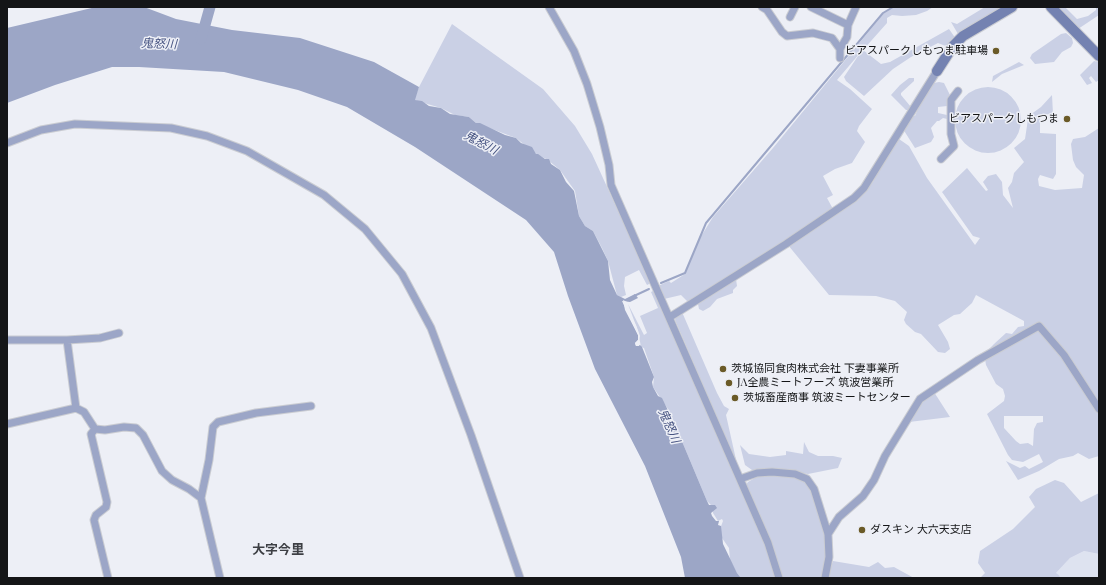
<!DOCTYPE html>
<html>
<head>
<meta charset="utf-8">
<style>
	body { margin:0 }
	#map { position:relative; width:1106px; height:585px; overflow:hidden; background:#edeff6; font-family:"Playfair Display",serif }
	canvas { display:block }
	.frame { position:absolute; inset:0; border:8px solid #141517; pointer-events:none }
</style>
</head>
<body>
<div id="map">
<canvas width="1106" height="585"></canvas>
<div class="frame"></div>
</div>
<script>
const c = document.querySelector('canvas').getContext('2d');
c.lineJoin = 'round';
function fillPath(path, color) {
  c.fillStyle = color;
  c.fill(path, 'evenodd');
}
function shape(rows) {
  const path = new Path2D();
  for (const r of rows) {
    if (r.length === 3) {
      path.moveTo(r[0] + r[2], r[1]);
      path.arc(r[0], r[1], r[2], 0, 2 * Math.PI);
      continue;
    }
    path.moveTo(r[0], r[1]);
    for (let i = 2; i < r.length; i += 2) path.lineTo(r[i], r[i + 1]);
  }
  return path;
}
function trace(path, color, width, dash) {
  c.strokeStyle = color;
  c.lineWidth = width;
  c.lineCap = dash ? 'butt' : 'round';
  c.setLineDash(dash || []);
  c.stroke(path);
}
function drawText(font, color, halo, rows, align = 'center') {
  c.font = font + ' "Playfair Display","Noto Sans JP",serif';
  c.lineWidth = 3;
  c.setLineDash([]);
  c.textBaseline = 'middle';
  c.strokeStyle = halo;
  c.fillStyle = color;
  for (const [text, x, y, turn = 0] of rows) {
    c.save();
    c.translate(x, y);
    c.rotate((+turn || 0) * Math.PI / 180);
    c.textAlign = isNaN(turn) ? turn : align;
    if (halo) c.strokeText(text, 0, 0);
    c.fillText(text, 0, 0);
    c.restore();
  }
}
fillPath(shape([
	[1084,551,1099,554,1099,578,1059,578,1060,576,1055,574,1070,558]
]), '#dee3f0');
fillPath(shape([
	[898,7,933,7,927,11,916,15,902,16,892,15,887,18,887,23,863,50,881,64,890,62,949,29,956,39,948,47,938,43,911,57,893,69,864,96,846,81,844,77,860,53,837,80,850,89,872,109,859,126,857,131,865,142,852,163,835,169,823,176,833,195,827,198,833,209,689,303,681,295,664,299,658,286,669,281,671,283,685,274,700,238,713,217,773,148,884,13,891,8],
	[985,7,1005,7,958,34,951,22,957,24],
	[1055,7,1065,7,1077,19,1088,16,1096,10,1096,7,1099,7,1099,15,1078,29],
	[452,24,543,89,575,126,592,154,651,283,647,285,639,270,625,277,624,286,626,295,621,297,617,295,608,261,602,248,593,231,585,226,579,216,575,191,560,170,548,160,536,154,516,138,476,123,469,117,455,115,441,108,414,100,419,87],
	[1066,33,1072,38,1073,43,1071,47,1062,52,1054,62,1035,64,1030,58,1032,54,1061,34],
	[1094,61,1099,62,1099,80,1096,82,1091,76,1089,78,1092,83,1087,85,1080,75],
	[1019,62,1024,65,1002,74,992,82,993,76],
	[909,78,914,78,914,81,901,93,901,95,911,107,909,110,906,110,891,95,900,85],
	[939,82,944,83,950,95,947,106,938,107,938,113,947,115,947,119,943,118,939,121,937,121,931,128,934,137,931,142,915,148,903,129,912,116,915,116,920,104,929,88,934,83],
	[988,120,33],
	[1052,95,1053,114,1040,115,1040,133,1056,134,1056,174,1053,179,1040,175,1038,179,1039,186,1055,190,1082,188,1084,175,1076,167,1073,160,1071,144,1073,139,1085,137,1099,128,1099,456,1089,459,1078,453,1073,456,1059,459,1039,471,1018,480,1006,461,1020,468,1025,466,1029,469,1043,462,1039,454,1023,462,1012,460,1008,455,987,414,1004,401,1005,396,1003,389,996,384,986,365,985,359,988,350,994,344,1006,333,1012,334,1018,327,1024,326,1024,321,976,295,972,303,960,314,954,315,938,325,948,342,950,349,945,353,938,352,921,334,915,332,906,324,904,320,907,312,895,301,876,296,829,295,788,245,858,200,873,182,883,160,899,139,909,146,927,178,975,245,980,238,973,236,942,192,967,168,986,191,988,190,983,182,988,176,996,174,1002,182,1003,195,1013,208,1008,188,1012,182,1014,173,1024,162,1014,148,1025,139,1028,119,1030,115,1041,107],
	[1004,416,1043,416,1043,422,1037,423,1034,429,1033,446,1028,443,1020,444,1016,441,1004,428],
	[736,279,737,286,733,290,733,293,717,299,710,307,703,311,699,309,698,304],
	[655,290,766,547,777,578,741,578,737,573,730,560,729,548,722,538,720,529,723,521,722,519,718,521,713,513,712,506,707,501,676,427,668,409,653,387,654,377,644,348,641,347,638,331,628,304,644,335,647,333,640,316,658,308,651,292],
	[682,312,717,393,724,406,729,409,726,415,737,464,675,320,676,316],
	[934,392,950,417,909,422,923,401],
	[804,442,809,452,818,456,833,456,842,458,838,468,808,474,789,471,752,470,745,465,740,445,749,454,770,457,786,455,786,451,803,454],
	[760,475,786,475,803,479,810,488,824,533,826,557,822,578,782,578,774,549,746,485,748,482],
	[1055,480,1064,483,1081,502,1099,493,1099,554,1084,551,1070,558,1056,573,1060,576,1059,578,980,578,985,573,978,563,980,551,1013,529,1035,507,1029,497,1036,489],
	[833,561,869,567,878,562,885,568,894,567,914,578,827,578]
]), '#cad0e5');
fillPath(shape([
	[96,7,144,7,176,19,232,30,300,38,374,62,419,87,415,100,422,101,429,106,441,108,450,114,469,117,476,123,480,123,505,135,516,138,521,143,532,147,536,154,538,154,545,159,549,159,551,164,560,170,566,182,574,191,579,216,585,226,593,231,608,261,610,280,617,295,625,299,635,294,638,298,630,302,622,301,638,335,638,340,635,343,636,346,640,345,642,347,654,377,652,382,653,387,658,396,662,398,676,427,707,501,709,505,715,505,717,508,711,513,712,516,716,521,719,521,718,525,721,526,723,544,737,573,741,578,685,578,681,557,645,466,595,369,568,296,554,252,526,220,415,147,347,107,298,90,224,72,139,67,112,67,55,85,7,103,7,28]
]), '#9ca6c6');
fillPath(shape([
	[623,300,627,302,628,304,625,304,627,310,636,325,640,336,638,344,640,343,639,346,636,346,635,343,638,340,638,335,625,310]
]), '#edeff6');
trace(shape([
	[661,283,685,273,706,223,883,13,893,7],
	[634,296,649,289]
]), '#9ca6c6', 2);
trace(shape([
	[201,39,210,7]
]), '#9ca6c6', 11);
const street = shape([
	[549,7,574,51,587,84,600,127,609,165,611,185,768,543,779,578],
	[762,7,767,10,782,32,787,36,813,33,832,38,840,49,840,58],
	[811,7,848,25],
	[790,17,795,7],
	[840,49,847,37,848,25,856,7],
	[7,143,41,130,75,124,171,128,207,136,247,151,324,195,365,229,402,274,431,328,471,435,520,578],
	[941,159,954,146,951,134,951,100,958,91],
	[670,317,786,244,854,198,864,188,937,71],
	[7,340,67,340,76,408],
	[67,340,100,338,119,333],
	[7,424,76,408,84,412,95,429,105,430,124,427,136,428,143,435,162,471,172,480,189,489,201,498],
	[95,429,91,434,107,502,106,507,96,515,94,520,108,578],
	[740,479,757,473,772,472,795,474,807,479,814,489,828,534,829,557,825,578],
	[828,534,839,517,863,496,874,480,885,456,920,399,978,360,1039,326,1064,355,1099,409],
	[220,578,201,498,209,460,213,427,218,422,256,413,311,406]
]);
const secondary = shape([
	[1051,7,1099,56],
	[937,71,953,46,963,36,1012,7]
]);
trace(street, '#caccd2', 9);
trace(secondary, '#caccd2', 12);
trace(street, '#9ca6c7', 7);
trace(secondary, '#7482b1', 10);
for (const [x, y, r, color] of [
	[996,51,4,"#6a5a27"],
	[1067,119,4,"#6a5a27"],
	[723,369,4,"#6a5a27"],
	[729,383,4,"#6a5a27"],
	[735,398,4,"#6a5a27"],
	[862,530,4,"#6a5a27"]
]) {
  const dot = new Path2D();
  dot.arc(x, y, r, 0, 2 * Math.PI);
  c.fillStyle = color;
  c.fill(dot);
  trace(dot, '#edeff6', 1.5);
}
drawText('11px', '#141517', '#edeff6', [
	["ビアスパークしもつま駐車場",988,51,"right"],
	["ビアスパークしもつま",1059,119,"right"],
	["茨城協同食肉株式会社 下妻事業所",731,369],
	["JA全農ミートフーズ 筑波営業所",737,383],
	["茨城畜産商事 筑波ミートセンター",743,398],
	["ダスキン 大六天支店",870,530]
], 'left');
drawText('italic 12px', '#475482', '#edeff6', [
	["鬼怒川",159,44,2],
	["鬼怒川",481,143,28],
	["鬼怒川",669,426,66]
]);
drawText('bold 13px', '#3d3f44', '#edeff6', [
	["大字今里",278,550]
]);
</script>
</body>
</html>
